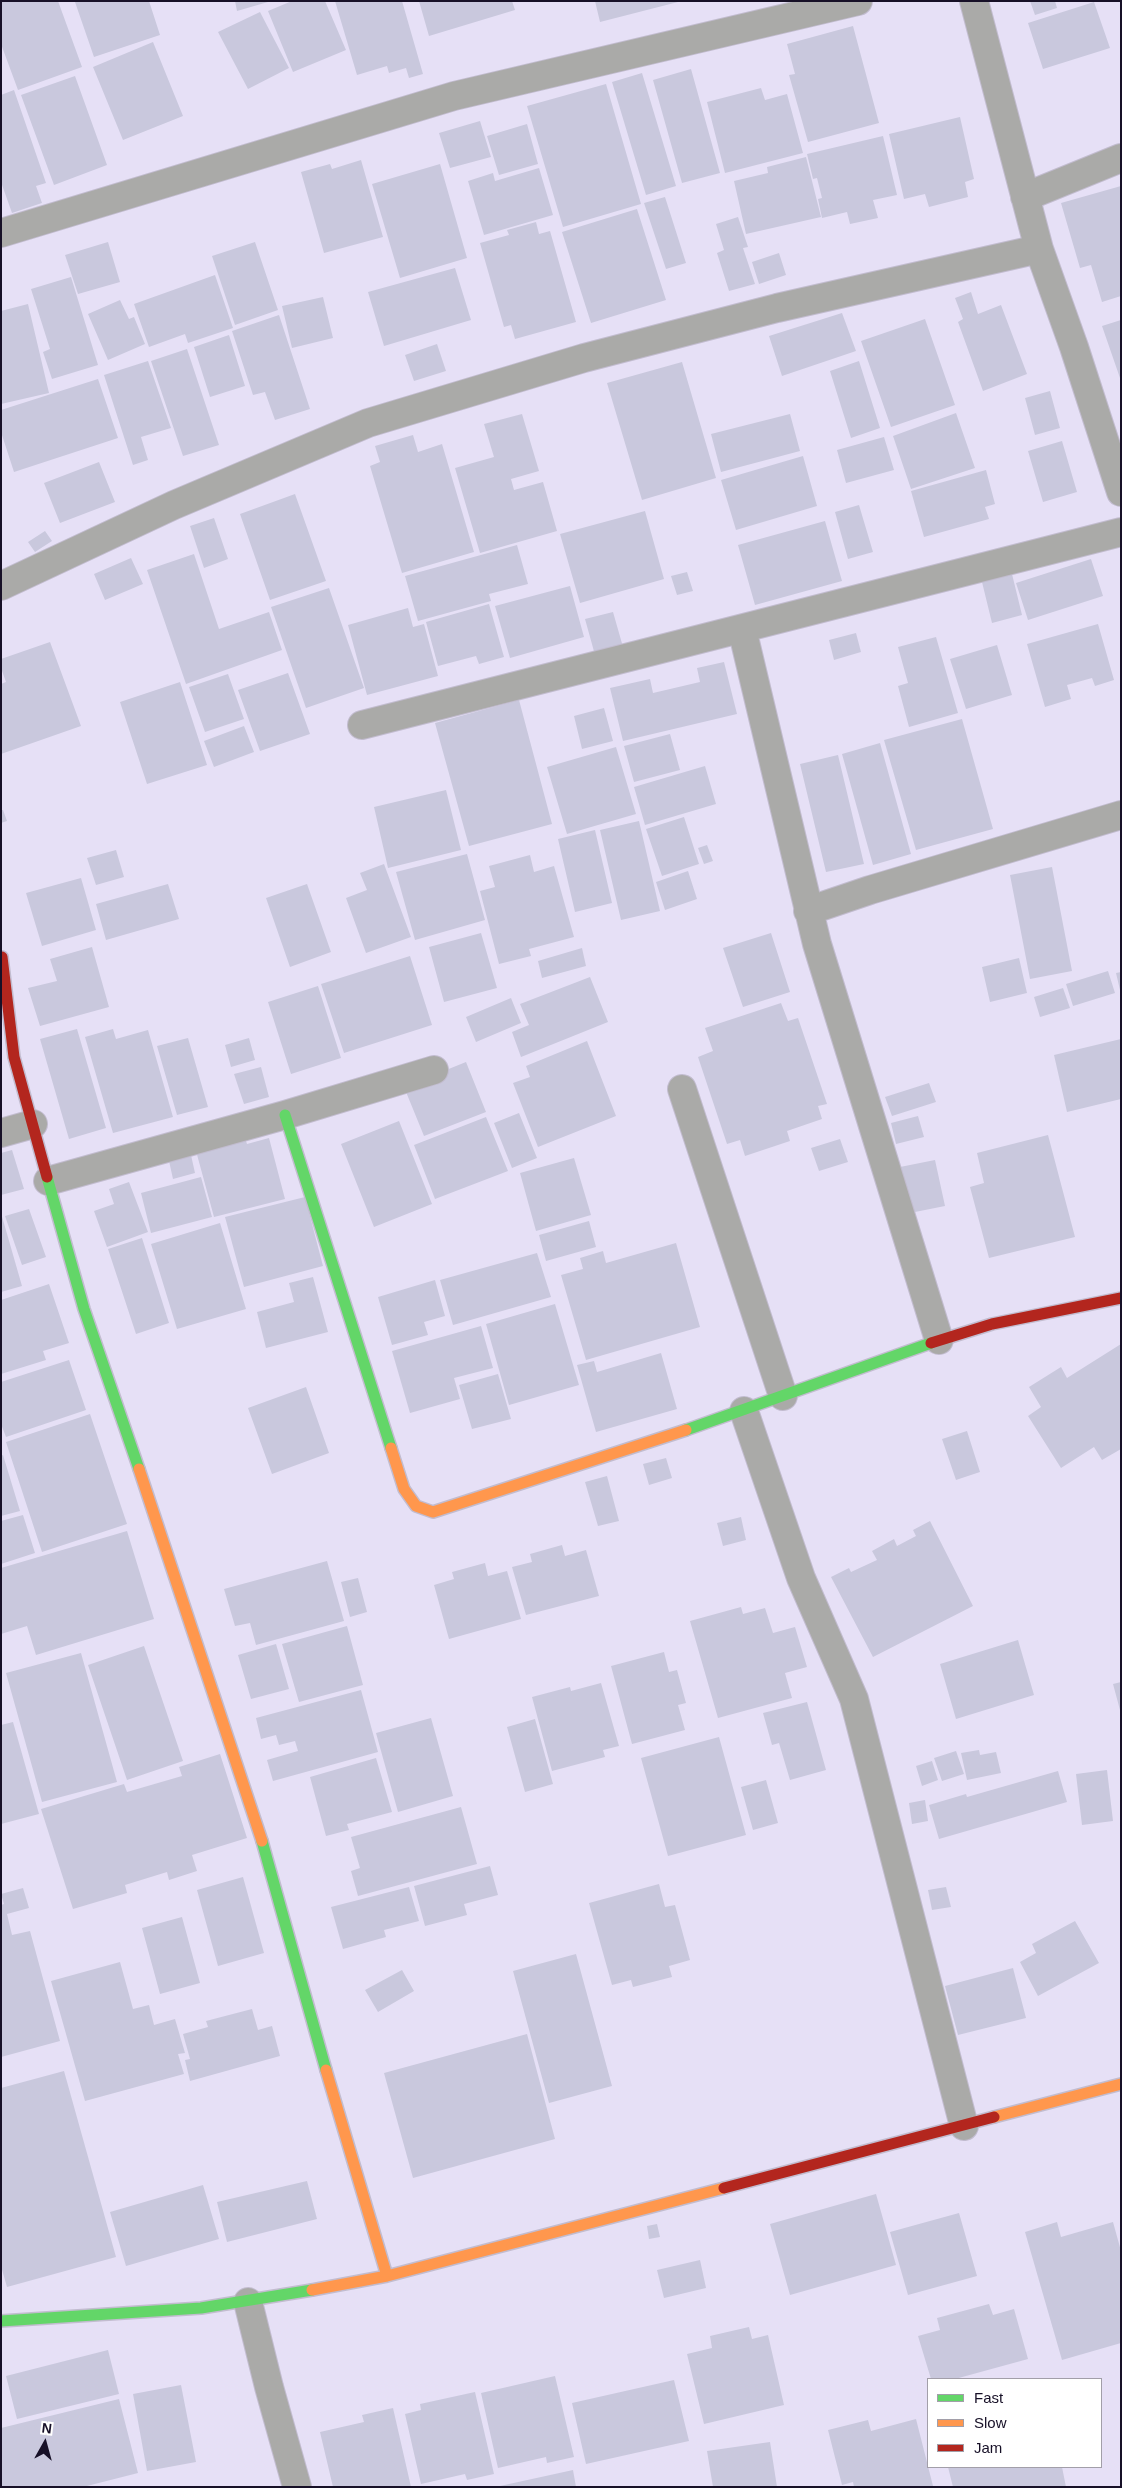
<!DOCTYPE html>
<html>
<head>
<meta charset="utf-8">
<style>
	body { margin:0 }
	#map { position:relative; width:1122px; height:2488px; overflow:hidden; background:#e6e0f6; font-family:Arial,sans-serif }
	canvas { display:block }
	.frame { position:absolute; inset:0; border:2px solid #171027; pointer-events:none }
	.legend { position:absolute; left:927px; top:2378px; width:175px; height:90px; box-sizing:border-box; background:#fff; border:1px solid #a29fa9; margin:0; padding:6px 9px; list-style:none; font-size:15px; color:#171027 }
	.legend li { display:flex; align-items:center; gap:10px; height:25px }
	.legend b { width:25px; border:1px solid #a29fa9 }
	.north { position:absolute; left:20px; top:2418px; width:50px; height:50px; -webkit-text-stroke:4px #fff; paint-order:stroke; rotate:7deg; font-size:14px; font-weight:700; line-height:20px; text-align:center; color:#171027 }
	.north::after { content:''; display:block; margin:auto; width:18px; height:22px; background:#171027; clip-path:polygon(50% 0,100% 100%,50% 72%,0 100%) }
</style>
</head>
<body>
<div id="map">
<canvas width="1122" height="2488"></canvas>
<div class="frame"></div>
<ul class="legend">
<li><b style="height:6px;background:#63d668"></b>Fast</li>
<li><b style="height:6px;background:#ff974d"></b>Slow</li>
<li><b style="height:6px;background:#b3261e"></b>Jam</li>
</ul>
<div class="north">N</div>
</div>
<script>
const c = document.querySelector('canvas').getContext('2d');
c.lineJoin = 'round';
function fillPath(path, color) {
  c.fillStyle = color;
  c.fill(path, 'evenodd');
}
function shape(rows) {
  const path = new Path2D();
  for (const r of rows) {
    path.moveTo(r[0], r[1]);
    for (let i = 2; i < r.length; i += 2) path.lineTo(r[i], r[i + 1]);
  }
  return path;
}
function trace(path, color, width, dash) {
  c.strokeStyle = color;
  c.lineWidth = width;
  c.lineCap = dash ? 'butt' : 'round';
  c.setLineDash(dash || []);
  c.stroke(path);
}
fillPath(shape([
	[1,1,58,1,82,67,18,90,1,44],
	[149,1,160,35,94,57,75,2],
	[235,1,268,1,268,2,237,11],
	[292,1,325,1,346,50,293,72,268,11],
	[335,1,402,1,423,74,409,78,406,68,389,73,387,66,357,75],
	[419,1,512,1,515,10,429,36],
	[595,1,678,1,678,2,600,22],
	[1030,1,1055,1,1057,8,1035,15],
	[1094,2,1110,48,1043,69,1028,23],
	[260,12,289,68,248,89,218,32],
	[853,26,879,123,808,142,789,75,795,74,787,44],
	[153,42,183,116,123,140,93,67],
	[691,69,720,173,682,183,653,80],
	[642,73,676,186,646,195,612,82],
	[75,76,107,165,54,185,21,95],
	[606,84,641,204,563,227,527,106],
	[761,88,765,100,787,94,803,153,725,173,707,102],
	[14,90,46,183,36,186,42,203,12,213,1,182,1,95],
	[960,117,974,179,965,182,968,197,929,207,925,194,904,199,889,134],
	[480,121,491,157,450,168,439,133],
	[527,124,538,164,499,175,487,136],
	[883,136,897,195,873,200,878,218,850,224,847,212,822,218,818,199,822,198,817,178,813,179,807,154],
	[806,157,821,217,746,234,734,181,768,173,767,167],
	[361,160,383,237,324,253,301,172,330,164,332,169],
	[440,164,467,258,400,278,372,184],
	[539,168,553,215,484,235,468,181,493,173,495,181],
	[1121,186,1121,296,1102,302,1091,265,1080,268,1061,203],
	[665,197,686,263,666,269,644,203],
	[637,209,666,300,591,323,562,232],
	[738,217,748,247,743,248,755,284,729,291,717,253,724,250,716,224],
	[536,222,539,234,550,231,576,322,515,339,511,325,504,327,480,243,509,235,507,230],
	[108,242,120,282,78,294,65,255],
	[255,242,278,310,235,325,212,256],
	[779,253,786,275,759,284,752,262],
	[455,268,471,320,384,346,368,292],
	[215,275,233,328,188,343,185,334,149,347,134,304],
	[71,277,98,365,52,379,43,352,50,349,31,289],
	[971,292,978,314,1001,305,1027,374,983,391,958,322,963,319,955,298],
	[323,297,333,338,292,348,282,306],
	[120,300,129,319,134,317,145,344,108,360,88,314],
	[28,304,49,393,1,404,1,311],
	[842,313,856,351,782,376,769,336],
	[279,315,310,409,275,420,265,392,253,395,232,331],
	[925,319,955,405,891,427,861,341],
	[1121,320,1121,378,1120,378,1102,326],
	[229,335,245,386,210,397,194,347],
	[437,344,446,371,414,381,405,355],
	[187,349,219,445,183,456,151,361],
	[148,361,171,428,141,437,148,460,133,465,104,375],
	[859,361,880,428,851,438,830,371],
	[682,362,716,478,642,500,607,383],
	[98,379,118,438,14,472,1,432,1,410],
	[1050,391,1060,428,1035,435,1025,398],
	[956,413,975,468,911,489,893,436],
	[522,414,539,471,511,479,514,490,543,482,557,531,480,553,455,468,494,457,484,424],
	[790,414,800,451,721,472,711,434],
	[413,435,418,452,442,444,474,552,402,573,370,466,380,462,375,446],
	[884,437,894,470,846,483,837,450],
	[1062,441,1077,492,1043,502,1028,451],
	[803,456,817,506,736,530,721,480],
	[99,462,115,502,60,523,44,483],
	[986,470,995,504,985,507,989,519,924,537,911,491],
	[295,494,326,581,270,600,240,514],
	[859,505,873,552,848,559,835,512],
	[645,511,664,579,580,603,560,534],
	[214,518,228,559,204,568,190,526],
	[825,521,842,581,755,605,738,545],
	[45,531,52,541,35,552,28,542],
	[517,545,528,584,489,594,491,601,418,621,405,576],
	[194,554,219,629,269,612,282,650,186,684,147,570],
	[131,558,143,584,105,600,94,574],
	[1091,559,1103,596,1028,620,1016,583],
	[687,572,693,591,677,595,671,576],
	[1012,574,1022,615,992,623,982,582],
	[570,586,584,637,510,658,495,606],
	[329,588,364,688,306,708,271,607],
	[489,604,504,657,479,664,476,656,438,666,426,622],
	[408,608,413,627,424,624,438,676,367,695,348,625],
	[613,612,623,647,595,655,585,619],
	[1098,624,1114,680,1095,686,1092,678,1067,685,1071,699,1045,707,1027,644],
	[856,633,861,652,834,660,829,640],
	[936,637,958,713,909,727,898,686,908,683,898,647],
	[50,642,81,726,1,754,1,684,6,682,1,668,1,659],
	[997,645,1012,695,966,709,950,659],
	[724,662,737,714,623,741,610,688,650,679,653,693,700,682,697,668],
	[288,673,310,734,260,751,238,690],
	[228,674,244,719,205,732,189,687],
	[180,682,207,765,147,784,120,702],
	[519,700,552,824,469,846,435,723],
	[604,708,613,741,582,749,574,716],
	[962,719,993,829,916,850,884,740],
	[244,726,254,752,214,767,204,741],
	[670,734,680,770,634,782,624,746],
	[880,743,911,854,873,865,842,754],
	[616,747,636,814,567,834,547,767],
	[838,755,864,864,826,872,800,764],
	[705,766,716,804,645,825,634,787],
	[446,790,461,850,388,868,374,807],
	[1,810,3,810,7,821,1,823],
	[684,817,699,864,662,876,646,829],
	[639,821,660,911,621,920,600,830],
	[595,830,612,903,575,912,558,839],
	[707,845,713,861,704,864,698,848],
	[116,850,124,877,96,885,87,858],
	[467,854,485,920,415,940,396,872],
	[530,855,534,872,554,866,574,937,529,949,531,956,499,964,480,891,495,887,489,866],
	[384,864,411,937,366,953,346,898,367,890,360,873],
	[1052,867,1072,971,1030,979,1010,875],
	[688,871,697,899,665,910,656,882],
	[81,878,96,930,42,946,26,893],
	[168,884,179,919,106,940,96,904],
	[307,884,331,952,290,967,266,898],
	[481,933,497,988,444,1002,429,947],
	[771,933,790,992,743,1007,723,948],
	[92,947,109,1007,40,1026,28,988,57,981,50,959],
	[582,948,586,966,542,978,538,961],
	[410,956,432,1025,344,1053,321,984],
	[1019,958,1027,993,990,1002,982,967],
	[1108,971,1115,993,1073,1006,1066,984],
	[1121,972,1121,990,1120,990,1116,973],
	[590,977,608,1022,521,1057,512,1032,529,1025,520,1004],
	[318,986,341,1058,291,1074,268,1002],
	[1063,988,1070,1008,1040,1017,1034,997],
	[511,998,521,1023,476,1042,466,1017],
	[781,1003,788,1021,798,1018,827,1104,818,1106,822,1119,787,1131,790,1141,745,1156,740,1140,727,1144,698,1057,713,1051,705,1028],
	[77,1029,106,1128,69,1139,40,1039],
	[113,1029,116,1039,148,1030,173,1117,113,1133,85,1037],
	[188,1038,208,1107,177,1115,157,1046],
	[249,1038,255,1060,231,1067,225,1045],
	[1121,1039,1121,1099,1067,1112,1054,1055],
	[587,1041,616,1116,538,1147,513,1083,530,1077,526,1066],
	[466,1062,486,1112,424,1136,404,1087],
	[261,1067,269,1097,244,1104,234,1074],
	[929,1083,936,1102,892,1116,885,1097],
	[519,1113,537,1158,512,1168,494,1123],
	[918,1116,924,1137,896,1144,891,1123],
	[486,1117,508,1171,435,1199,414,1145],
	[399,1121,432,1204,374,1227,341,1144],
	[1048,1135,1075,1237,989,1258,970,1187,984,1183,977,1153],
	[245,1138,247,1144,269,1138,285,1199,214,1217,196,1151],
	[840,1139,848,1162,819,1171,811,1148],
	[12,1150,24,1189,1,1195,1,1153],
	[191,1155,195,1173,173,1179,169,1161],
	[574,1158,591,1215,536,1231,520,1173],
	[935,1160,945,1206,910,1213,900,1167],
	[201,1177,212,1217,151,1233,141,1193],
	[129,1182,148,1232,107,1247,94,1211,114,1204,109,1189],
	[305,1197,323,1266,244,1287,225,1217],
	[29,1209,46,1257,22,1265,5,1216],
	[1,1213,22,1286,1,1292],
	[589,1221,596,1247,546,1261,539,1235],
	[220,1223,246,1309,177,1329,151,1244],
	[142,1238,169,1323,136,1334,108,1249],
	[676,1243,700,1327,586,1360,561,1275,583,1269,580,1258,603,1251,606,1263],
	[537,1253,551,1297,453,1325,440,1280],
	[313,1277,328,1332,266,1348,257,1312,294,1302,289,1283],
	[435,1280,445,1316,424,1322,428,1335,392,1345,378,1297],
	[49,1284,69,1343,43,1351,46,1360,1,1374,1,1300],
	[555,1304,579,1385,509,1405,486,1324],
	[481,1326,493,1368,454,1378,460,1399,410,1413,392,1351],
	[1121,1344,1121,1449,1102,1460,1094,1447,1061,1468,1028,1416,1041,1407,1029,1387,1061,1367,1067,1378],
	[661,1353,677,1409,596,1432,577,1365,594,1361,597,1372],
	[69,1360,86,1410,6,1437,1,1424,1,1382],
	[498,1374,511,1419,472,1429,459,1385],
	[306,1387,329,1453,272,1474,248,1408],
	[90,1414,127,1524,42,1552,6,1442],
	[967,1431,980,1472,956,1480,942,1439],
	[3,1455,20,1511,1,1516,1,1456],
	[666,1458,672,1478,649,1485,643,1464],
	[607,1476,619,1521,598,1526,585,1482],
	[23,1515,35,1553,1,1564,1,1521],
	[741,1517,746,1540,723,1546,717,1523],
	[930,1521,973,1606,873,1657,831,1577,849,1568,851,1572,877,1560,872,1551,894,1539,897,1546,916,1536,913,1530],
	[127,1531,154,1619,36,1655,27,1626,1,1634,1,1568],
	[562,1545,565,1556,586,1550,599,1596,526,1615,512,1567,532,1562,530,1554],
	[327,1561,344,1621,256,1645,250,1623,235,1626,224,1589],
	[485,1563,488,1576,507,1571,521,1619,449,1639,434,1585,454,1579,452,1572],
	[358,1578,367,1612,350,1617,341,1582],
	[741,1607,743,1614,765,1608,773,1633,795,1627,807,1667,785,1673,792,1698,718,1718,690,1621],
	[347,1626,363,1685,299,1702,282,1644],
	[1018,1640,1034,1695,956,1719,940,1664],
	[276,1644,289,1689,251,1699,238,1655],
	[144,1646,183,1761,127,1780,88,1665],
	[664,1652,669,1672,677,1670,686,1703,678,1705,685,1730,632,1744,611,1666],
	[81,1653,117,1782,42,1802,6,1673],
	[1121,1682,1121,1710,1120,1710,1113,1684],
	[601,1683,619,1746,603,1750,605,1757,552,1771,532,1697,570,1687,571,1691],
	[361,1690,378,1752,273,1781,267,1760,298,1751,295,1741,279,1745,276,1735,261,1739,256,1718],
	[807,1702,826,1770,790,1780,779,1743,772,1745,763,1713],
	[431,1718,453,1796,398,1812,376,1733],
	[535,1719,553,1784,525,1792,507,1727],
	[13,1722,39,1814,1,1824,1,1725],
	[719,1737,746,1835,668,1856,641,1758],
	[979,1750,980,1755,996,1752,1001,1773,967,1780,961,1753],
	[956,1751,964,1774,942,1781,934,1758],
	[220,1754,247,1838,192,1855,197,1871,169,1880,167,1872,125,1885,127,1893,73,1909,41,1809,124,1784,127,1792,182,1776,179,1767],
	[376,1758,392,1812,347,1824,349,1830,326,1836,310,1777],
	[932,1761,938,1780,922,1786,916,1766],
	[1107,1770,1113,1821,1082,1825,1076,1774],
	[1058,1771,1067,1802,939,1839,929,1805,966,1794,967,1797],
	[766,1780,778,1823,753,1830,741,1787],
	[925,1800,928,1821,912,1824,909,1803],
	[461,1807,477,1864,358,1896,351,1871,360,1868,351,1837],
	[490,1866,498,1895,464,1904,467,1915,425,1926,414,1886],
	[243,1877,264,1953,218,1966,197,1890],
	[659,1884,665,1907,675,1905,690,1960,669,1966,672,1977,633,1987,631,1980,612,1985,589,1903],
	[409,1887,419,1921,384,1930,386,1937,343,1949,331,1907],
	[946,1887,951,1907,932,1910,928,1890],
	[23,1888,29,1908,7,1914,12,1935,30,1931,60,2041,1,2057,1,1905,4,1904,1,1894],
	[182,1917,200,1983,160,1994,142,1928],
	[1075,1921,1099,1963,1038,1996,1020,1962,1036,1953,1032,1944],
	[576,1954,612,2086,549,2103,513,1971],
	[120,1962,133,2009,149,2005,154,2025,175,2019,185,2053,178,2054,184,2074,85,2101,51,1981],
	[1013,1968,1026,2018,958,2035,945,1986],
	[402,1970,414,1991,378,2012,365,1990],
	[252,2009,258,2030,272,2026,280,2056,190,2081,185,2060,190,2059,183,2034,208,2027,206,2021],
	[527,2034,555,2139,413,2178,384,2073],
	[64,2071,116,2257,7,2287,1,2266,1,2088],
	[307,2181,317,2219,227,2242,217,2202],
	[203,2185,219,2239,126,2266,110,2212],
	[876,2194,896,2265,790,2295,770,2224],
	[959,2213,977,2276,908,2295,890,2232],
	[1057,2222,1061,2237,1113,2222,1121,2251,1121,2343,1062,2360,1025,2232],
	[657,2224,660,2237,649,2239,647,2226],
	[700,2260,706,2288,664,2298,657,2270],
	[989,2304,993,2315,1014,2309,1028,2359,955,2379,931,2379,918,2336,940,2330,937,2318],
	[749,2327,752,2339,768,2335,784,2405,704,2424,687,2354,712,2348,710,2336],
	[108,2350,119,2394,17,2419,6,2376],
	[555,2376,574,2457,547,2463,546,2457,498,2468,481,2393],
	[674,2380,689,2441,586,2464,572,2403],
	[181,2385,196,2462,147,2471,133,2394],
	[475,2392,494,2474,467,2480,465,2474,421,2484,405,2414,421,2410,420,2404],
	[119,2399,138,2473,83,2487,1,2487,1,2428],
	[393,2408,411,2487,333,2487,320,2432,364,2422,362,2415],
	[916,2419,933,2486,854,2487,853,2482,842,2485,828,2430,868,2420,871,2431],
	[770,2442,777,2487,713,2487,707,2451],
	[948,2467,1062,2467,1066,2487,953,2487],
	[573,2470,576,2487,500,2487,500,2486]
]), '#c9c8dd');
const street = shape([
	[974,1,1039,249,1074,347,1121,492],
	[1025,197,1121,158],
	[1,233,454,96,858,1],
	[1,586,174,505,368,423,584,358,777,308,1039,249],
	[742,629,817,944,939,1340],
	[362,725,1121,532],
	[808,911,870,890,1121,815],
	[682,1089,783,1396],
	[1,1133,33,1124],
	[48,1181,285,1115,434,1070],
	[744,1411,801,1578,854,1699,964,2126],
	[248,2302,269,2387,297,2487]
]);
const fast = shape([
	[285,1115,391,1448],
	[47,1177,84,1309,139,1469],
	[686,1430,931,1343],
	[262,1841,326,2070],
	[1,2321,201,2308,312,2290]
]);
const slow = shape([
	[391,1448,404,1489,416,1506,433,1512,686,1430],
	[139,1469,262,1841],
	[326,2070,387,2276],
	[994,2117,1121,2084],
	[312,2290,387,2276,724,2188]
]);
const jam = shape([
	[2,957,14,1057,47,1177],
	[931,1343,992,1324,1121,1298],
	[724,2188,994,2117]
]);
trace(street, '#c2bccf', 30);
trace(fast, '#c2bccf', 14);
trace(slow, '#c2bccf', 14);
trace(jam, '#c2bccf', 14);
trace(street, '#aaaaa8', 28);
trace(fast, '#63d668', 11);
trace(slow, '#ff974d', 11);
trace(jam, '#b3261e', 11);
</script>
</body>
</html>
